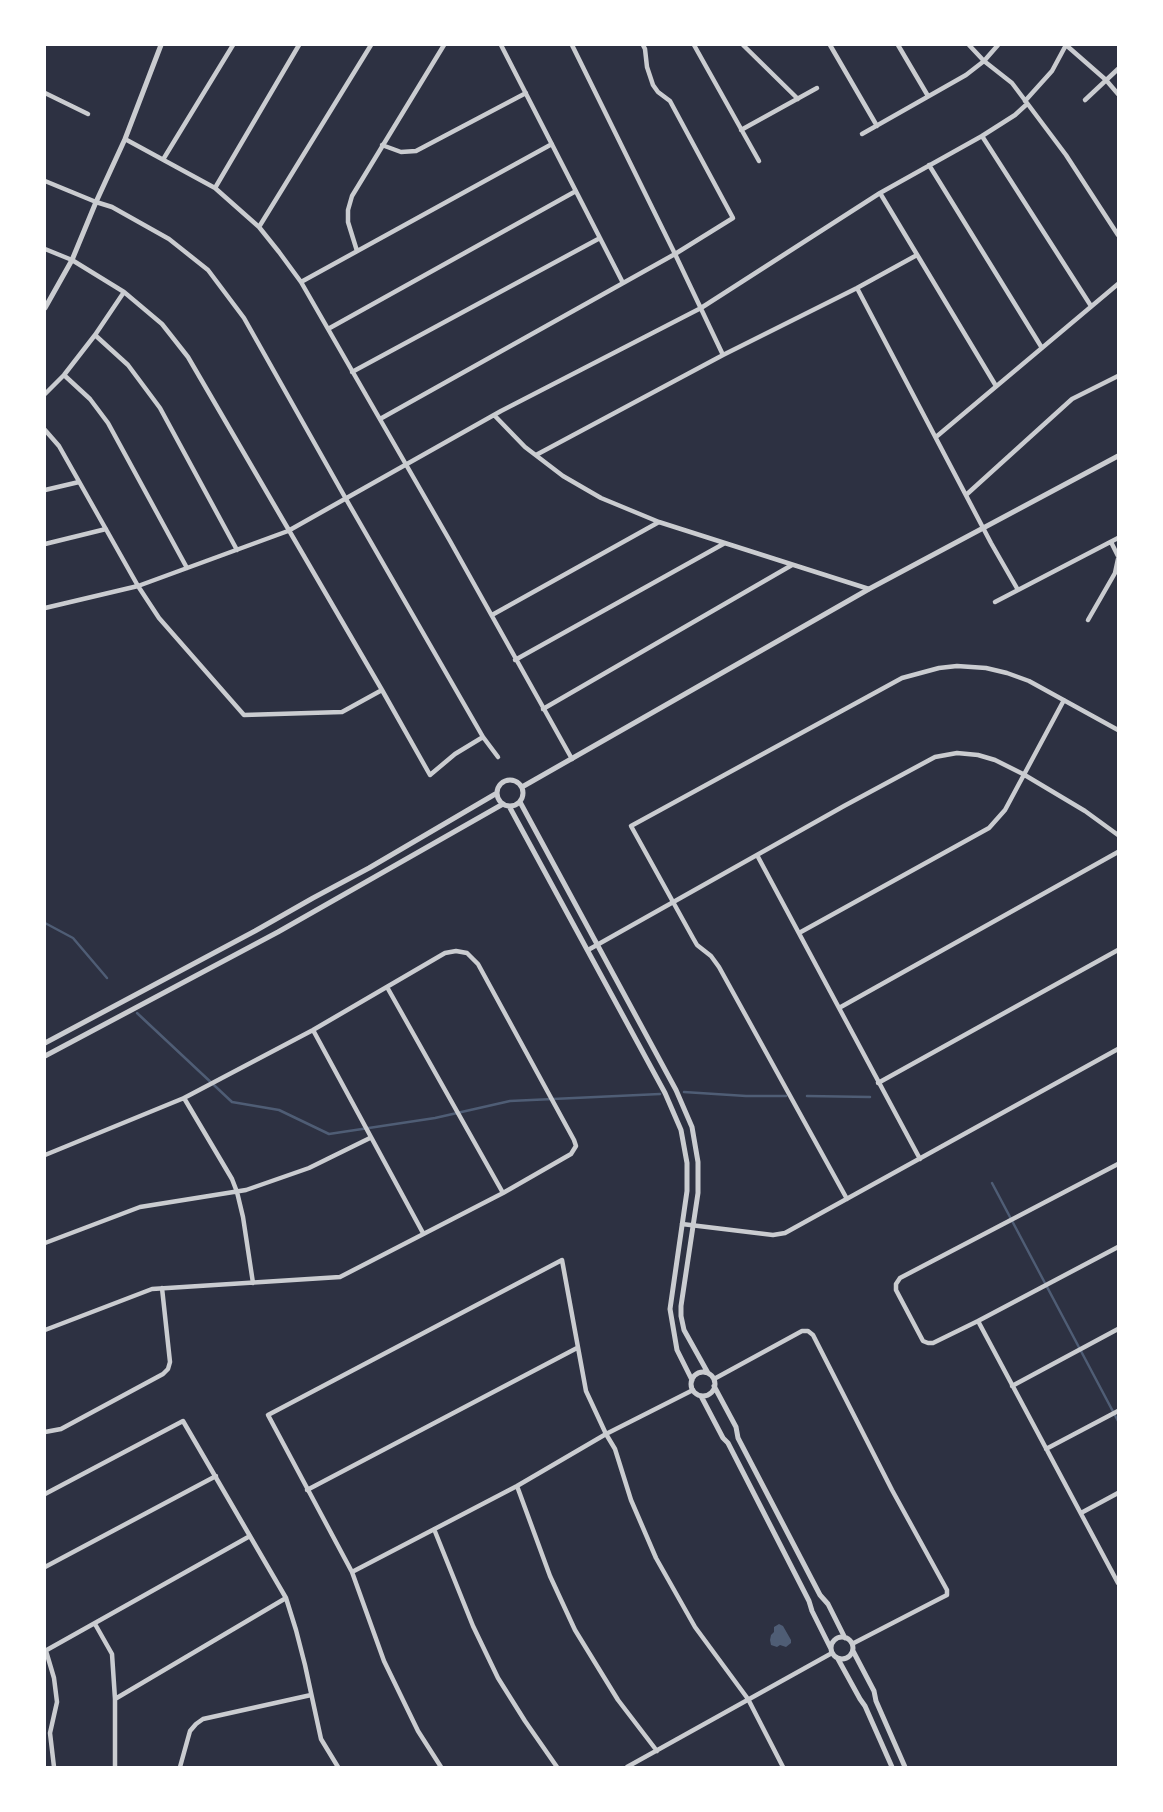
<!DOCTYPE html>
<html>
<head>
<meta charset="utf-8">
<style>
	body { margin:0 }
	#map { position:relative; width:1163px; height:1812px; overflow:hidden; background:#2d3142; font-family:Jost,sans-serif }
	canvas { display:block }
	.frame { position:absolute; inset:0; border:46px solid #fff; pointer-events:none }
</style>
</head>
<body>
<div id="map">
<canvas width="1163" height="1812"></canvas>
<div class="frame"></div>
</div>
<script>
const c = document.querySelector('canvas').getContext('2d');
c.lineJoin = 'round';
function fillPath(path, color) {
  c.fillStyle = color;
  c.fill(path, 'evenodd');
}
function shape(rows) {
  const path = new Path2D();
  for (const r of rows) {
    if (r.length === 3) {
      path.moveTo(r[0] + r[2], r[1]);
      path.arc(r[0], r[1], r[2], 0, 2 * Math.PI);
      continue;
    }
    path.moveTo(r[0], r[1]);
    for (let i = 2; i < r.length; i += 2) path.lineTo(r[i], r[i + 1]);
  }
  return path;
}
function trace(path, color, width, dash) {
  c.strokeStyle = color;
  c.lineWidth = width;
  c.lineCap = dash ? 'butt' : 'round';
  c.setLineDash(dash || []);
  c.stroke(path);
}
fillPath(shape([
	[779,1624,783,1626,791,1640,791,1643,786,1647,780,1645,777,1647,771,1645,770,1640,771,1635,774,1632,774,1627]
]), '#4f5d75');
trace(shape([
	[45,923,73,938,107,978],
	[137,1013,232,1102,279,1110,329,1134,435,1118,510,1101,660,1094],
	[684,1092,746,1096,786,1096],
	[807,1096,870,1097],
	[992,1183,1118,1421]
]), '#4f5d75', 2.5);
trace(shape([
	[501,45,623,283],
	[572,45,675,254,723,355],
	[694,45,759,161],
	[743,45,798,99],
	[830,45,877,126],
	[898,45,928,96],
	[969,45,984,61,1012,83,1066,155,1118,235],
	[1066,45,1106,80,1118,94],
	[45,93,88,114],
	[1085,100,1118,69],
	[1025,101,1052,71,1066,45],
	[741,130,817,88],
	[862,134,966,75,984,61,998,45],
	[982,136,1091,306],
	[125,139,215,188,259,227,279,252,301,282,450,541,572,759],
	[382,145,401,152,416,151,526,93],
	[164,158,233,45],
	[929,165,1042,348],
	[45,181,96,202,112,207,169,239,208,270,244,318,346,499,483,737,498,757],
	[215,188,299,45],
	[880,193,996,386],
	[259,227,371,45],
	[45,249,72,260,124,292,162,324,188,357,382,690,430,775,455,754,483,737],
	[357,251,348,222,348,210,352,196,444,45],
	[301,282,552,144],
	[857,288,991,543,1018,590],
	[328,329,576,191],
	[95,335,128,365,160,408,237,550],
	[352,372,600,238],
	[64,375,90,399,108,423,187,568],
	[45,394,64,375,95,335,124,292],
	[494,415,525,447,563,476,601,498,659,522,869,589],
	[380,419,675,254,733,218,670,101,658,92,653,85,647,67,645,49,643,45],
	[45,430,59,446,138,586,159,618,244,715,342,712,382,690],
	[936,437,1118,284],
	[536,455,723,355,857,288,917,255],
	[45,490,79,482],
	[966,495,1072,399,1118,376],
	[1111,542,1118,556],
	[45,544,106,529],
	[995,602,1118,538],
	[45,608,138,586,288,531,501,411,701,308,880,193,982,136,1015,115,1027,104],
	[492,615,659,522],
	[1088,620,1115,573,1118,559],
	[515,660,725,543],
	[543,709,792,565],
	[757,855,920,1159],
	[799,933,989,828,1005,810,1064,700],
	[588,950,844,806,935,757,957,753,978,755,995,760,1023,774,1085,811,1118,835],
	[387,987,503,1193],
	[839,1008,1118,852],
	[313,1030,423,1233],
	[878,1083,1118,950],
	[184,1098,232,1179,237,1192,243,1217,253,1283],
	[45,1155,184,1098,313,1030,445,953,456,951,467,953,478,964,574,1140,576,1146,571,1154,503,1193,340,1277,152,1289,45,1330],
	[1118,1164,900,1278,896,1284,896,1290,923,1341,928,1343,933,1343,978,1321,1118,1247],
	[847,1199,719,967,711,956,697,945,693,938,631,826,902,678,939,668,957,666,986,668,1007,673,1029,681,1118,730],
	[682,1224,773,1235,785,1233,1118,1049],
	[45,1243,140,1207,246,1190,309,1168,370,1138],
	[978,1321,1118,1583],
	[714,1379,802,1331,808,1331,813,1335,892,1490,947,1590,947,1595,941,1598,852,1644],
	[1012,1386,1118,1329],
	[45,1432,61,1429,163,1374,168,1369,170,1362,162,1288],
	[1046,1449,1118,1411],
	[517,1486,550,1576,575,1630,618,1700,657,1751],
	[307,1490,577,1348],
	[45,1494,183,1421,286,1598,296,1630,305,1665,321,1739,338,1767],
	[1081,1513,1118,1493],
	[434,1529,473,1626,498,1678,525,1721,557,1767],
	[45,1567,216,1476],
	[352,1572,517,1486,606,1434,693,1390],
	[95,1624,112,1654,115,1699,115,1767],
	[45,1651,250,1536],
	[46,1651,54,1678,57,1702,50,1733,54,1767],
	[115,1699,286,1598],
	[180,1767,190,1731,196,1724,203,1719,311,1695],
	[441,1767,418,1731,384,1661,352,1572,268,1415,562,1260,586,1391,606,1434,615,1449,631,1500,656,1558,695,1627,748,1699,783,1767],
	[627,1767,832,1653]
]), '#caccd0', 4.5);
trace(shape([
	[45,308,72,260,96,202,125,139,161,45],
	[510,793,13],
	[522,787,869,589,1118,456],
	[520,802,676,1090,692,1127,698,1162,698,1193,681,1306,681,1316,684,1330,708,1373],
	[509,806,665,1093,681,1130,687,1163,687,1191,670,1309,677,1350,692,1380],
	[45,1043,255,931,313,898,369,868,497,793],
	[45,1056,278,932,503,804],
	[703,1384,12],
	[714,1386,736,1427,738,1438,820,1595,828,1604,845,1638],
	[701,1396,723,1438,728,1443,809,1601,812,1611,831,1649],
	[842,1648,11],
	[853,1651,874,1691,876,1701,905,1767],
	[838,1659,860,1699,865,1706,892,1767]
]), '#caccd0', 5);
</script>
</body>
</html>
